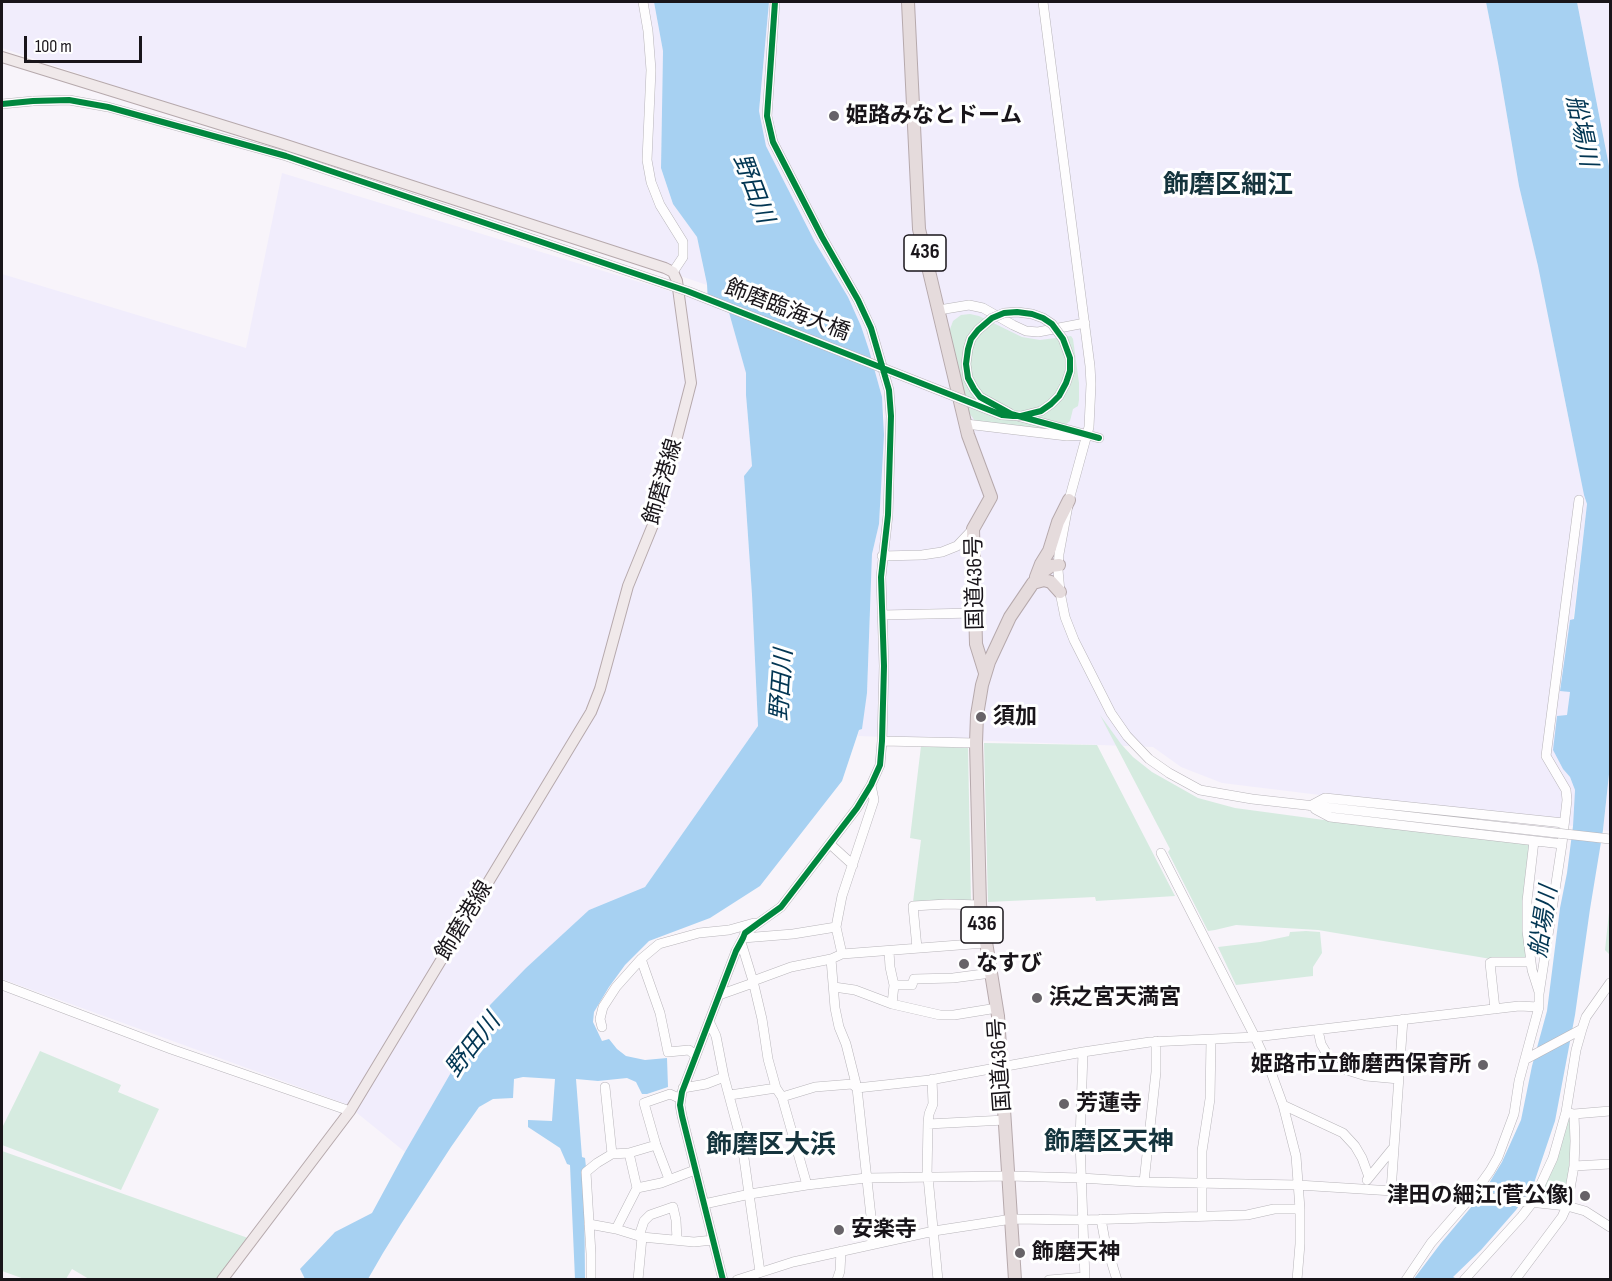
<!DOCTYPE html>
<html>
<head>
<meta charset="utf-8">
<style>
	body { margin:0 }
	#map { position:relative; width:1612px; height:1281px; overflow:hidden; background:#f8f4fa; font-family:"Sofia Sans Condensed",sans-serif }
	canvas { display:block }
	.frame { position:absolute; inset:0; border:3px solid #19151a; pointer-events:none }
	.scale { position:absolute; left:24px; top:36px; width:118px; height:27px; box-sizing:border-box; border:3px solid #19151a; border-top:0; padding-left:8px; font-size:18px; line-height:21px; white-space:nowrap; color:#19151a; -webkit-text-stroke:4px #fff; paint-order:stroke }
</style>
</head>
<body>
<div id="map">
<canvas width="1612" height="1281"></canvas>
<div class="frame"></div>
<div class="scale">100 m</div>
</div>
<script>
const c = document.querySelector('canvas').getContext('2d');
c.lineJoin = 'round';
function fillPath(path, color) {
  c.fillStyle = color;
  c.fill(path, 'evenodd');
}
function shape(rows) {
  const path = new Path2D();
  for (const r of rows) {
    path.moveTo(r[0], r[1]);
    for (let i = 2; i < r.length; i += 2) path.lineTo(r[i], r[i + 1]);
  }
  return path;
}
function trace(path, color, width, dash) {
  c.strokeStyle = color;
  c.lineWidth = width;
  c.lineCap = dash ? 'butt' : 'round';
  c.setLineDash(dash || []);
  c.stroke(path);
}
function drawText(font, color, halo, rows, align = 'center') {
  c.font = font + ' "Sofia Sans Condensed","Noto Sans JP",sans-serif';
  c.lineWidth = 6;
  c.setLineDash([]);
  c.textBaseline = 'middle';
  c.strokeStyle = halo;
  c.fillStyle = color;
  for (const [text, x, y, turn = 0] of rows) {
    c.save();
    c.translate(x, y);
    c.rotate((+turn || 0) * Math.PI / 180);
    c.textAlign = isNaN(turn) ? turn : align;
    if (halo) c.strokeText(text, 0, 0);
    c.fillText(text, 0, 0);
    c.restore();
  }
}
fillPath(shape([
	[2,2,654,2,663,51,661,168,673,204,697,237,707,285,2,48],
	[769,2,1486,2,1498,63,1519,186,1538,266,1584,495,1587,504,1573,620,1570,620,1560,690,1570,692,1567,716,1553,750,1563,769,1570,777,1575,790,1573,826,1222,783,1181,767,1153,747,858,736,867,693,872,554,879,524,884,413,869,350,861,326,848,297,815,242,766,146,759,111],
	[1577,2,1610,2,1610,171,1599,114],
	[282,173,728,309,746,372,746,395,752,466,744,476,752,595,758,726,645,887,589,910,527,968,490,1005,405,1152,346,1104,2,979,2,274,246,348],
	[1610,765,1610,831,1603,830]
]), '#f1edfc');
fillPath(shape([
	[970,314,979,316,1022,337,1040,340,1071,336,1073,339,1079,383,1079,400,1078,406,1073,409,1070,421,1057,432,975,421,967,410,949,332,953,321,961,315],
	[1100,715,1121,744,1133,757,1152,772,1198,798,1235,808,1324,820,1531,842,1527,955,1525,960,1491,959,1318,930,1236,925,1215,930,1208,931,1168,852,1170,849],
	[984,743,1097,745,1175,896,1096,901,1095,897,988,902],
	[921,746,968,748,971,901,913,902,921,840,910,838],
	[1610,903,1610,955,1605,950],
	[1306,931,1320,932,1322,953,1313,967,1313,976,1236,985,1218,947,1260,942,1289,936,1290,932],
	[40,1051,121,1085,118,1092,159,1109,121,1190,2,1145,2,1128],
	[1567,1120,1570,1120,1571,1145,1569,1171,1564,1201,1538,1200],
	[2,1151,248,1238,216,1279,89,1279,72,1269,66,1279,27,1280,2,1271]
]), '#d6ebe0');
fillPath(shape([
	[654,2,769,2,759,111,766,146,815,242,848,297,861,326,869,350,882,397,884,435,879,524,872,554,867,693,862,729,859,730,842,781,760,886,710,918,649,941,625,965,609,987,594,1012,593,1022,602,1041,609,1039,617,1049,626,1056,645,1060,667,1058,668,1087,647,1094,642,1094,636,1082,627,1078,598,1081,576,1079,582,1157,585,1158,586,1167,584,1171,585,1279,575,1279,570,1165,567,1164,560,1148,528,1127,528,1120,552,1121,555,1079,523,1077,514,1079,513,1098,493,1099,479,1107,451,1147,401,1224,383,1253,368,1279,305,1279,300,1269,335,1232,372,1213,405,1152,490,1005,526,968,589,910,645,887,758,726,752,595,744,476,752,466,746,395,746,373,728,309,708,303,707,284,697,237,673,204,661,168,663,51],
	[1486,2,1577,2,1610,171,1610,765,1603,830,1590,909,1575,1015,1555,1121,1533,1186,1516,1210,1481,1250,1453,1277,1457,1279,1413,1280,1441,1243,1483,1193,1502,1162,1521,1120,1532,1066,1547,1011,1560,908,1567,873,1573,826,1575,790,1570,777,1563,769,1553,750,1557,716,1567,715,1570,692,1560,691,1570,620,1574,619,1587,504,1584,495,1538,266,1519,186,1498,63]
]), '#a7d1f2');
const minor = shape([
	[643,2,648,31,651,70,647,160,651,182,660,205,683,242,683,257,673,272],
	[1043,2,1090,366,1091,384,1089,427,1069,500,1059,554,1058,570,1060,592,1065,617,1074,640,1111,713,1127,736,1149,759,1169,773,1200,790,1252,799,1476,824],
	[2,104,33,101],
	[939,310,969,305,983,308,1013,325,1026,331,1038,332,1085,323],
	[1017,416,1099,438],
	[966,424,1067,436,1087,435],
	[882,556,922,555,942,552,957,546,973,529],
	[882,615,975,613],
	[882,741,976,743],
	[1310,806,1325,798,1564,823],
	[1315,809,1330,817,1562,844],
	[1534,841,1527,901,1527,931,1532,970,1539,992],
	[830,844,853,865],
	[1161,853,1255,1037,1271,1072,1283,1105,1296,1156,1300,1209,1300,1244,1297,1280],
	[743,938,793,934,836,927],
	[741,942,753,981,762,1019,768,1059,776,1088,782,1097,807,1185],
	[917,948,913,906,947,904,980,905],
	[889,951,890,967,894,985,892,1004],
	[842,954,836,927,842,896,874,800,871,785],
	[641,959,660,1013,668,1052,689,1050,696,1056],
	[831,959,835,1008,839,1027,846,1044,857,1088,874,1244],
	[753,981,791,967,831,959,842,954,985,943],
	[1610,983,1586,1017,1582,1029,1576,1050,1566,1112,1574,1114,1610,1111],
	[2,985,171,1049,350,1111],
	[894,985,912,985,914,979,953,978,991,973],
	[834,987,855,990,892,1004,940,1015,954,1015,997,1008],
	[719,995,753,983],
	[1495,1009,1490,963,1492,962,1530,962],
	[709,1021,716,1036,724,1077,742,1144,760,1272],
	[602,1027,600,1019,603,1007,616,987,641,959,659,944,699,933,729,930,754,923],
	[1318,1030,1321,1044,1334,1066,1366,1076,1399,1079],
	[1083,1052,1080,1141,1085,1280],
	[1526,1059,1582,1029],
	[605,1087,612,1154],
	[683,1088,706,1084,724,1077],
	[730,1095,776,1088],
	[782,1097,815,1087,852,1084,857,1088,930,1080,1083,1052,1150,1042,1255,1037,1519,1006,1539,1007],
	[1283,1105,1343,1133,1355,1146,1362,1158,1369,1177],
	[928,1124,1005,1120],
	[629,1153,637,1188],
	[1574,1166,1610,1164],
	[927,1177,928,1122,929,1114,933,1104,932,1079],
	[928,1177,938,1280],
	[669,1179,656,1145,644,1103,670,1094,681,1099],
	[1367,1180,1394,1147],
	[1144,1182,1156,1072,1156,1041],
	[1391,1191,1403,1019],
	[704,1204,750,1194,807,1185,866,1178,1009,1176,1081,1178,1144,1182,1298,1185,1472,1196,1567,1206,1585,1211,1610,1227],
	[1202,1216,1202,1151,1210,1099,1211,1040],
	[1101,1219,1105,1241,1117,1280],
	[589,1224,616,1229,642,1237,694,1242,713,1240],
	[616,1229,637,1188,661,1183,695,1170],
	[639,1236,644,1221,650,1215,673,1207,676,1220,677,1240],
	[591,1280,591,1254,586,1172,597,1163,612,1154,629,1153,656,1145],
	[638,1280,642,1237],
	[723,1280,682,1116,680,1105,682,1092,736,951,743,938,745,933,760,922,781,907,857,808,871,785,880,765,882,741,884,666,881,577,888,515,891,416,889,390,871,328,858,300,822,237,773,142,767,116,775,2],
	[737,1280,793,1262,934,1231,1012,1219,1083,1220,1247,1215,1274,1209,1300,1209],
	[837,1280,840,1271,841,1251],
	[1049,1280,1085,1277],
	[1406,1280,1431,1243,1472,1196,1490,1171,1498,1157,1514,1114,1519,1081,1539,1007,1539,994,1562,844,1567,800,1566,790,1546,756,1579,500],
	[1464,1280,1522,1216,1532,1203,1553,1158,1566,1112],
	[1515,1280,1562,1217,1567,1206,1574,1166,1575,1141,1574,1114]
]);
const major = shape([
	[2,57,280,143,665,268,673,272,677,281,691,383,657,515,628,586,600,689,591,712,350,1111,222,1280]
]);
const highway = shape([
	[908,2,919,229,968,435,991,497,973,529,976,644,985,673],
	[1036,577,1041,564,1049,551,1058,522,1069,500],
	[1033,583,1044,580,1051,582,1060,592],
	[1015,1280,998,1016,980,905,976,743,977,715,982,685,989,662,1010,617,1033,583,1045,570,1051,566,1059,565]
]);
trace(minor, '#b8b5ba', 10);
trace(major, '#b6a9ac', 12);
trace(highway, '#b6a9ac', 14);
trace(minor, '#fefdfe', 9);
trace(major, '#f0e9ea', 10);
trace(highway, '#e5dbdc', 12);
const minorBridge = shape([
	[33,101,69,100,108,107,286,156,687,291,1002,415,1021,416,1041,411,1051,404,1059,396,1066,383,1070,371,1070,358,1063,339,1052,324,1043,318,1032,314,1017,312,1004,313,992,318,978,330,971,339,968,349,966,364,968,378,974,389,980,397,1011,414],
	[1476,824,1610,839]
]);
trace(minorBridge, '#b8b5ba', 10, []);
trace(minorBridge, '#fefdfe', 9);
trace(shape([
	[2,104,33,101,69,100,108,107,286,156,687,291,1002,415,1013,416,1021,416,1041,411,1051,404,1059,396,1066,383,1070,371,1070,358,1063,339,1052,324,1043,318,1032,314,1017,312,1004,313,992,318,978,330,971,339,968,349,966,364,968,378,974,389,980,397,1011,414,1070,430,1099,438],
	[723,1280,682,1116,680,1105,682,1092,736,951,743,938,745,933,760,922,781,907,857,808,871,785,880,765,882,741,884,666,881,577,888,515,891,416,889,390,871,328,858,300,822,237,773,142,767,116,775,2]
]), '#00873e', 6);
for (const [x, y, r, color] of [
	[834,116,6,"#676368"],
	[981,717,6,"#676368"],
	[964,964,6,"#676368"],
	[1037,998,6,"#676368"],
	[1483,1065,6,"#676368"],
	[1064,1104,6,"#676368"],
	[1585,1196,6,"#676368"],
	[839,1230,6,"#676368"],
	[1020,1253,6,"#676368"]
]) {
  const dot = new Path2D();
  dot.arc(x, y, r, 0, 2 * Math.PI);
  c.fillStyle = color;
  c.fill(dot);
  trace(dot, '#fff', 2);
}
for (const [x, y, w] of [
	[925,253,42],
	[982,925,42]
]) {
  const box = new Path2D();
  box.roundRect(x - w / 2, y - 18, w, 36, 4.5);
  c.fillStyle = '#fff';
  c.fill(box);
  trace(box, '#19151a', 1.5);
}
drawText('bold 21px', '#19151a', null, [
	["436",925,253],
	["436",982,925]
]);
drawText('bold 22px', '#19151a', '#fff', [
	["姫路みなとドーム",846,116],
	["須加",993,717],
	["なすび",976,964],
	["浜之宮天満宮",1049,998],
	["姫路市立飾磨西保育所",1471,1065,"right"],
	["芳蓮寺",1076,1104],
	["津田の細江(菅公像)",1573,1196,"right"],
	["安楽寺",851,1230],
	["飾磨天神",1032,1253]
], 'left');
drawText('22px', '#19151a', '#fff', [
	["飾磨臨海大橋",787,311,21],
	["飾磨港線",664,482,-74],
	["国道436号",976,583,-91],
	["飾磨港線",465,921,-59],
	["国道436号",1001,1065,-94]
]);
drawText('italic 24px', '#023653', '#fff', [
	["船場川",1580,131,78],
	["野田川",752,189,69],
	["野田川",783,685,-86],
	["船場川",1545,922,-81],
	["野田川",474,1046,-52]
]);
drawText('bold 26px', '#15343d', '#fff', [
	["飾磨区細江",1228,186],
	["飾磨区天神",1109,1143],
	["飾磨区大浜",771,1146]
]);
</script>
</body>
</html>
